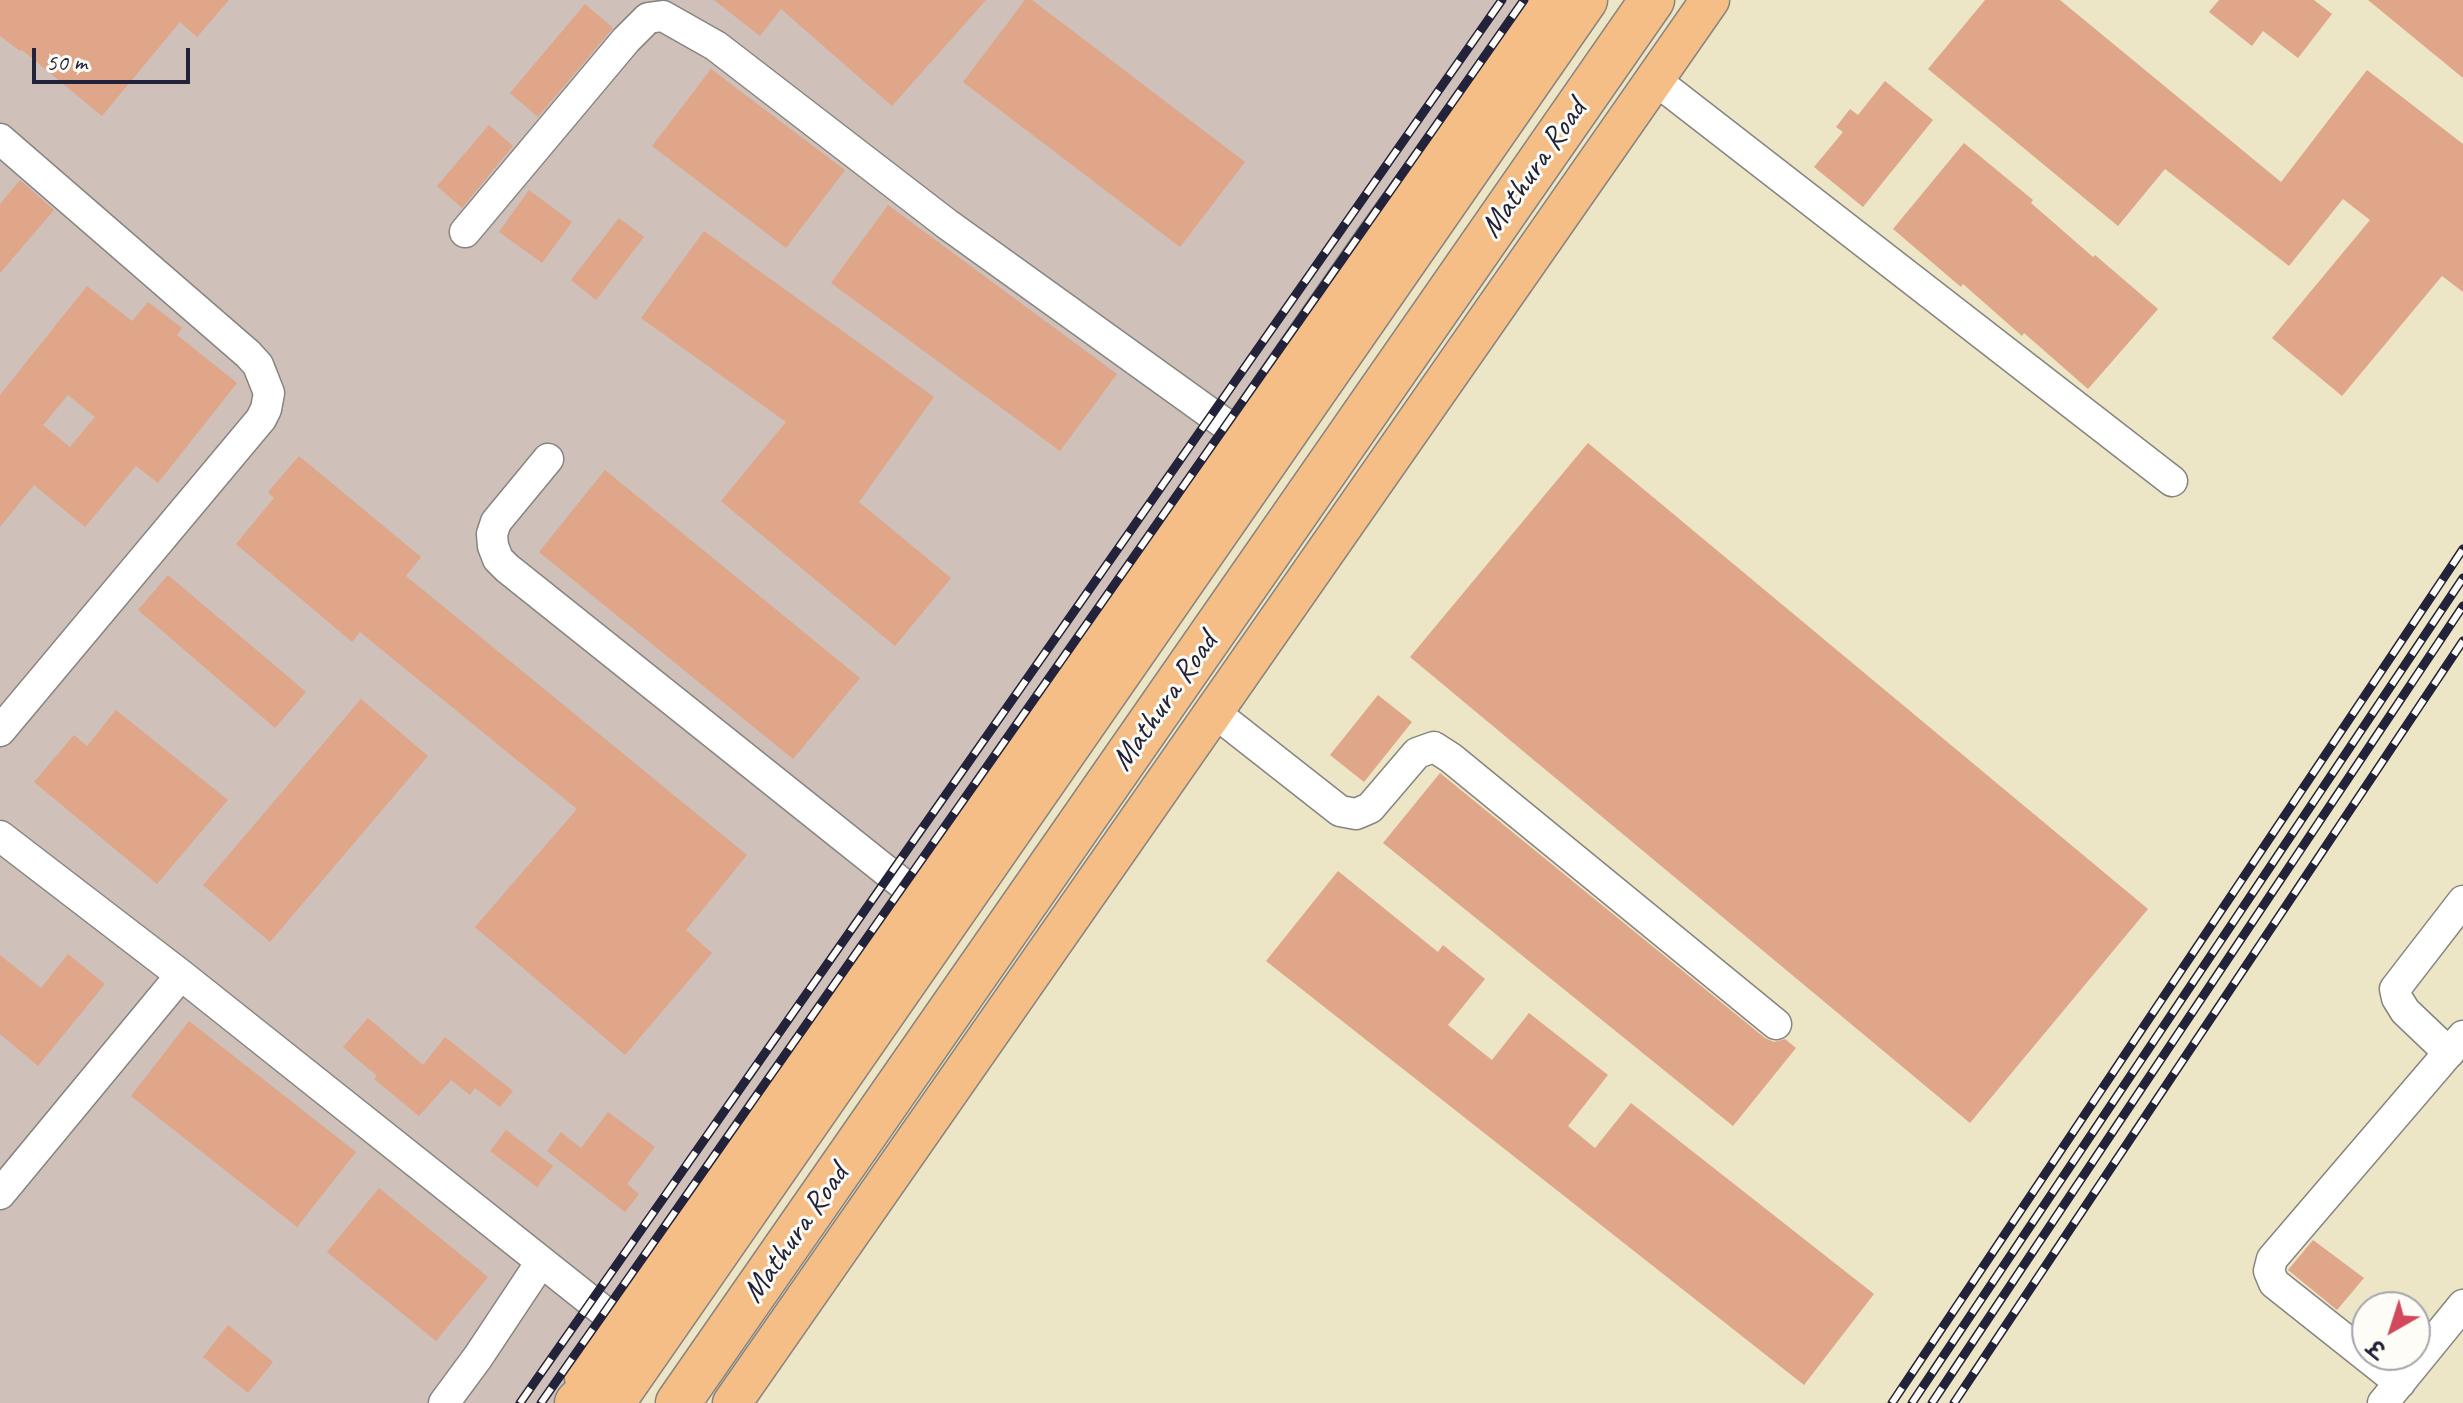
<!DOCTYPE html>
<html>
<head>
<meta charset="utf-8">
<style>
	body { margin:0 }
	#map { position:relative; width:2463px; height:1403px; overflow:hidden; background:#ece5c6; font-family:Caveat,"Playpen Sans Deva",sans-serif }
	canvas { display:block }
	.north { position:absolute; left:2351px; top:1291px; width:80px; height:80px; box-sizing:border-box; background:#fdfcf7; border:2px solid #a5a5ac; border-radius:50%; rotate:219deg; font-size:22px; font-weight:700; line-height:32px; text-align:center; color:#22223b }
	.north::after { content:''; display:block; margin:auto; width:28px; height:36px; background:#d1495b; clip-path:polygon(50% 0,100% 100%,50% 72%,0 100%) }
	.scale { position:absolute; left:32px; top:48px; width:158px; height:36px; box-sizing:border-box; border:4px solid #22223b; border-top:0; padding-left:10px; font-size:24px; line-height:28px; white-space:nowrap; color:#22223b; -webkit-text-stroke:6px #fdfcf7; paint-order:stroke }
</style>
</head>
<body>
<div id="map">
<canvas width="2463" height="1403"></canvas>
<div class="north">उ</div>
<div class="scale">50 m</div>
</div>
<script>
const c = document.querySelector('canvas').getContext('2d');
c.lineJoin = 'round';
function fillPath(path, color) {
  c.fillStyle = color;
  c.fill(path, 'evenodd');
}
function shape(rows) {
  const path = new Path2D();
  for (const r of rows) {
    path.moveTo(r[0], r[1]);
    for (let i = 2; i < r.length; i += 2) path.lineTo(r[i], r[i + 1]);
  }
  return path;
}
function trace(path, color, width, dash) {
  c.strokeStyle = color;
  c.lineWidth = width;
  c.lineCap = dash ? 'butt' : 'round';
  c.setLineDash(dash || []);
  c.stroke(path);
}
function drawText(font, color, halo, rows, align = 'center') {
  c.font = font + ' Caveat,sans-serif';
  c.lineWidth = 6;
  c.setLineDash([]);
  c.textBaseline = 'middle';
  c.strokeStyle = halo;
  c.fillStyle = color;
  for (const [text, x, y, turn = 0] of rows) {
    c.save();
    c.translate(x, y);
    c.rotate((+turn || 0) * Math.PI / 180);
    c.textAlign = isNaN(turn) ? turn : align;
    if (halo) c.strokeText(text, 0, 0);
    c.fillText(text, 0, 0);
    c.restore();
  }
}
fillPath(shape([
	[0,0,1545,0,576,1403,0,1403]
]), '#cfc0ba');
fillPath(shape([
	[0,0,229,0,197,37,180,22,102,116,22,50,20,51,0,36],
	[714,0,986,0,892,106,781,9,760,36],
	[1025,0,1032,0,1245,162,1180,247,963,82],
	[1985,0,2060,0,2281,182,2367,70,2463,144,2463,292,2442,276,2342,396,2272,338,2370,220,2343,199,2289,266,2165,169,2118,226,1928,69],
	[2219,0,2314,0,2332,14,2298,58,2263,31,2252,46,2209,12],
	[2368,0,2463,0,2463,78],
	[585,4,613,28,538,117,510,93],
	[711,69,845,170,786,248,652,146],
	[1885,81,1933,120,1863,207,1814,167,1843,132,1836,127,1850,109,1858,115],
	[489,125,513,146,462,208,437,186],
	[1964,143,2033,200,2031,203,2093,257,2095,255,2158,309,2088,389,2024,333,2022,336,1963,284,1961,287,1893,229],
	[20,180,54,210,0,273,0,204],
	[529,190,572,222,542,263,499,232],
	[888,205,1117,374,1060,451,831,283],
	[619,218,644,237,596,300,571,280],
	[704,231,934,397,859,502,951,578,895,646,721,501,786,422,641,318],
	[87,286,132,321,148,302,182,328,177,335,237,383,158,483,136,466,85,527,34,485,0,527,0,395],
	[68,395,95,417,70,447,43,425],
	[1588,443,2148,909,1970,1123,1410,657],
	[299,456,421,557,406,576,747,855,686,930,712,953,625,1055,475,927,577,809,360,632,352,642,236,544,274,498,268,492],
	[605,470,860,678,793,759,539,552],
	[168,575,306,692,275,728,138,610],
	[1378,695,1412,722,1364,782,1330,755],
	[361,699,428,756,270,942,203,885],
	[116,710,228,800,157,884,34,782,74,735,87,746],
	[1440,773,1765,1038,1774,1042,1785,1039,1796,1048,1733,1126,1383,843],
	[1338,871,1438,952,1443,945,1485,979,1448,1025,1492,1060,1529,1013,1608,1075,1568,1126,1595,1148,1631,1103,1874,1294,1804,1385,1266,961],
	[68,954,105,984,38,1066,0,1034,0,955,41,988],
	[368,1018,423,1065,445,1037,513,1091,500,1107,475,1088,470,1095,451,1080,419,1116,374,1079,377,1076,343,1047],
	[189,1021,356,1152,297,1227,131,1096],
	[608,1112,655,1147,627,1184,639,1194,625,1212,547,1151,561,1132,581,1148],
	[506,1130,553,1166,537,1187,490,1151],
	[379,1188,488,1277,436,1341,327,1252],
	[2313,1240,2364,1278,2337,1310,2288,1270],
	[228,1325,273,1362,248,1393,203,1357]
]), '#dfa689');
const minor = shape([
	[1654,79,2172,481],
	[0,139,248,354,258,365,269,393,266,409,261,419,0,731],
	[465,232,626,40,648,18,663,16,716,46,947,224,1239,434],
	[548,459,496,522,492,534,493,546,498,559,507,568,919,897],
	[1214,712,1340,811,1356,814,1370,808,1417,753,1434,747,1451,758,1776,1024],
	[0,836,181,975,621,1325],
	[2449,1053,2405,1011,2397,998,2395,989,2463,901],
	[0,1194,181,975],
	[2400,1383,2274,1283,2269,1271,2272,1259,2463,1036],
	[444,1403,478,1357,541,1262],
	[2383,1403,2463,1305]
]);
const major = shape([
	[584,1378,1370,246,1547,0],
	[732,1403,1710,0]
]);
const highway = shape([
	[577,1403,625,1353],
	[612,1403,1585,0],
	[678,1403,1652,0]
]);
trace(minor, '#878480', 33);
trace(major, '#878480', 41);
trace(highway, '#878480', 47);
trace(minor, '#fff', 30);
trace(major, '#f6be87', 38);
trace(highway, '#f6be87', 44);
const rail = shape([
	[520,1403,1502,0],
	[541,1403,1524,0],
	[1892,1403,2463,549],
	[1912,1403,2463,578],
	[1932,1403,2463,606],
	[1954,1403,2463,641]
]);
trace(rail, '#22223b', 9);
trace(rail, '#fdfcf7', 6, [18]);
drawText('32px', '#22223b', '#fdfcf7', [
	["Mathura Road",1534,169,-55],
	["Mathura Road",1165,702,-55],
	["Mathura Road",796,1234,-55]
]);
</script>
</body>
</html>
